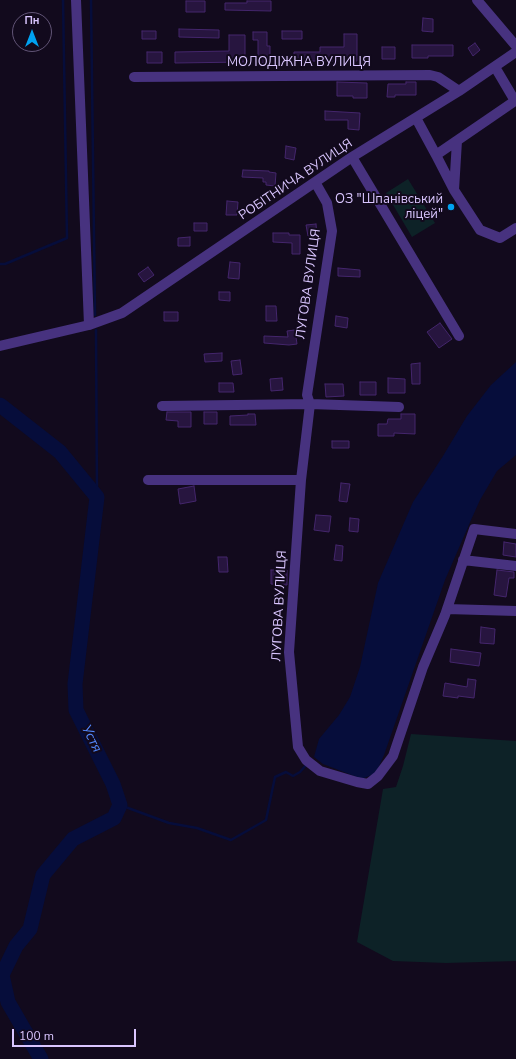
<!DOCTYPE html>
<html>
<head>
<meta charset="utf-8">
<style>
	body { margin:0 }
	#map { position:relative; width:516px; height:1059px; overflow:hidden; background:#120a1d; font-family:"Nunito Sans",sans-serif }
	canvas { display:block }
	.north { position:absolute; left:12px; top:12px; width:40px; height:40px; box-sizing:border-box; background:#120a1d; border:1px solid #625577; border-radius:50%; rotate:0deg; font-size:11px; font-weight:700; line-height:16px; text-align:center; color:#dac6ff }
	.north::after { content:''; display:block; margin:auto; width:14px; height:18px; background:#00a2f1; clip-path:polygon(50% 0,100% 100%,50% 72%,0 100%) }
	.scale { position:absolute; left:12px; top:1029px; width:124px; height:18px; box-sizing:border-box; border:2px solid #dac6ff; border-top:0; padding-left:5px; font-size:12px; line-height:14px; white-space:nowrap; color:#dac6ff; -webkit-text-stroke:3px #120a1d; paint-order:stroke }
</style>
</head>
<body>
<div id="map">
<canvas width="516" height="1059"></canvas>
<div class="north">Пн</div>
<div class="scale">100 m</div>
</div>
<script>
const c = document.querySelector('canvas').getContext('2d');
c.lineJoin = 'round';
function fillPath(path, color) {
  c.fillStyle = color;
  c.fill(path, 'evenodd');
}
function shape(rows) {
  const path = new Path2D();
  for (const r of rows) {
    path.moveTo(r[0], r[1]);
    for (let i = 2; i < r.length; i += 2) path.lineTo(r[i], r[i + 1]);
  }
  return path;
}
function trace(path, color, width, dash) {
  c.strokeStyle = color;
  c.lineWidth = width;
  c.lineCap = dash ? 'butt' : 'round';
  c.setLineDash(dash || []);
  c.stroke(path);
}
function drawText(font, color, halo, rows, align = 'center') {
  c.font = font + ' "Nunito Sans",sans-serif';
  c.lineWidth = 4;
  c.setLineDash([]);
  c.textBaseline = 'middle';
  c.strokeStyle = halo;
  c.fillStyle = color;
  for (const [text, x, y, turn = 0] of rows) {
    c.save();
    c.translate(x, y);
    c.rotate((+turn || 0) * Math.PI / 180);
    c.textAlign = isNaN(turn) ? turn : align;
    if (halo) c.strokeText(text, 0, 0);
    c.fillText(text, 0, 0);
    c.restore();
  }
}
fillPath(shape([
	[408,179,435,223,412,237,386,193],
	[411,734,516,741,516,961,446,963,393,961,357,942,383,789,396,787,403,766]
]), '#0d2227');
fillPath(shape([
	[516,362,516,455,497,471,480,500,471,520,445,580,384,755,376,773,362,779,323,764,314,757,319,739,339,715,350,697,360,667,378,583,413,502,443,456,467,416,491,385]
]), '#060d3b');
trace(shape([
	[91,0,95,315],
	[0,264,5,264,67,238,63,0],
	[96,330,97,497],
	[120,805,169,823,197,828,231,840,266,820,275,777,286,772,293,776,300,772,307,764]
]), '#060d3b', 2.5);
trace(shape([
	[0,405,60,452,97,497,75,684,76,710,113,784,120,805,114,818,73,839,43,875,30,929,16,946,2,975,8,1002,41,1059]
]), '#060d3b', 15);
const building = shape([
	[186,1,205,1,205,12,186,12,186,1],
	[247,1,271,1,271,11,225,10,225,3,247,3,247,1],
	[423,18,433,19,433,32,422,31,423,18],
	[179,29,219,30,219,38,179,37,179,29],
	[142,31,156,31,156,39,142,39,142,31],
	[282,31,302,31,302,39,282,39,282,31],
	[253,32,267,32,267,46,270,46,270,63,258,63,258,40,253,40,253,32],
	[344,34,357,34,357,61,294,61,294,52,320,52,320,47,344,47,344,34],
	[229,35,245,35,245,62,175,63,175,52,229,51,229,35],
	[475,43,480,50,473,56,468,48,475,43],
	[412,45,453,45,453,56,428,56,428,58,412,58,412,45],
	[382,47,395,47,395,59,382,59,382,47],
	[147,52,162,52,162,63,147,63,147,52],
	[337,82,367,83,367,98,353,98,353,96,337,96,337,82],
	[406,82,416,82,416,95,395,95,395,97,387,97,388,84,406,84,406,82],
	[325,111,360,113,359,130,348,129,348,120,325,120,325,111],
	[286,146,296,148,294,160,285,158,286,146],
	[243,170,269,171,269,172,276,173,275,186,266,185,266,182,263,182,263,178,242,177,243,170],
	[227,201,238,202,237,215,226,215,227,201],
	[194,223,207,223,207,231,194,231,194,223],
	[316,224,317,236,308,236,306,225,316,224],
	[273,233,289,233,289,235,300,235,300,254,292,254,292,243,273,242,273,233],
	[190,237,190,246,178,246,178,238,190,237],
	[230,262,240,263,239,279,228,278,230,262],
	[148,267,154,275,144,282,138,274,148,267],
	[338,268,360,270,360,277,338,276,338,268],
	[219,292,230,292,230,301,219,300,219,292],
	[266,306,276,306,277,321,266,321,266,306],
	[164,312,178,312,178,321,164,321,164,312],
	[336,316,348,318,347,328,335,326,336,316],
	[440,323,452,339,439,348,427,332,440,323],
	[295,330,297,344,289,345,264,343,264,336,288,337,287,331,295,330],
	[222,353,222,361,205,362,204,354,222,353],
	[240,360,242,374,233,375,231,361,240,360],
	[420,363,420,384,412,384,411,364,420,363],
	[282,378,283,390,271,391,270,379,282,378],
	[388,378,405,379,405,393,388,393,388,378],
	[360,382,376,382,376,395,360,395,360,382],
	[219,383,233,383,234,392,219,392,219,383],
	[325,384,343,384,344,396,326,397,325,384],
	[167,412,191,412,191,427,178,427,178,421,166,420,167,412],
	[204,412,217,412,217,424,204,424,204,412],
	[248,414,255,414,256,425,230,425,230,416,248,415,248,414],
	[401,414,415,414,415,434,394,433,394,436,378,436,378,424,387,424,388,419,401,419,401,414],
	[332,441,349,441,349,448,332,448,332,441],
	[341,483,350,484,347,502,339,501,341,483],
	[194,486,196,501,180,504,178,489,194,486],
	[316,515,331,516,329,532,314,530,316,515],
	[350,518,359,519,358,532,349,531,350,518],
	[504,542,516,544,516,557,503,555,504,542],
	[336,545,343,546,342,561,334,560,336,545],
	[218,557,227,557,228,572,219,572,218,557],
	[271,570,287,570,287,585,271,584,271,570],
	[497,570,514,572,514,578,509,578,506,597,494,595,497,570],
	[481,627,495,629,494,644,480,643,481,627],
	[451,649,481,653,479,666,450,662,451,649],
	[468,679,476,680,474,698,458,696,458,698,443,696,445,683,467,687,468,679]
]);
fillPath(building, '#27153f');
trace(building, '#44266c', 1);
trace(shape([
	[76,0,89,325],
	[477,0,516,46],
	[134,77,430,75,438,77,459,91],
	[416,118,436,155,515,101,495,67],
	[436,155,454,190,480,230,500,238,516,228],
	[352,157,459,336],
	[315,182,327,203,332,231,307,395,310,404,301,480,289,652,298,747,306,760,320,771,357,782,368,784,378,776,393,756,423,667,445,615,474,529,516,534],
	[454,190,457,141],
	[0,346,89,325,122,313,352,157,459,91,516,52],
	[162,406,310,404,399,407],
	[148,480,301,480],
	[463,560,516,566],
	[447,609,516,611]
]), '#47327f', 10);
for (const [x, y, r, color] of [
	[451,207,4,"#00a2f1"]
]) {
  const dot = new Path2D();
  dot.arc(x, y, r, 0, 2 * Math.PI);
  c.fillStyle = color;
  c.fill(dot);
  trace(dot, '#120a1d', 1.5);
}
drawText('13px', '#dac6ff', '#120a1d', [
	["МОЛОДІЖНА ВУЛИЦЯ",299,63],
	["РОБІТНИЧА ВУЛИЦЯ",296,180,-34],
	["ЛУГОВА ВУЛИЦЯ",309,284,-82],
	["ЛУГОВА ВУЛИЦЯ",280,606,-87]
]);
drawText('13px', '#dac6ff', '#120a1d', [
	["ОЗ \"Шпанівський",443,200],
	["ліцей\"",443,215]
], 'right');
drawText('italic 14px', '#5489ff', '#120a1d', [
	["Устя",91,739,63]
]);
</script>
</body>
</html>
